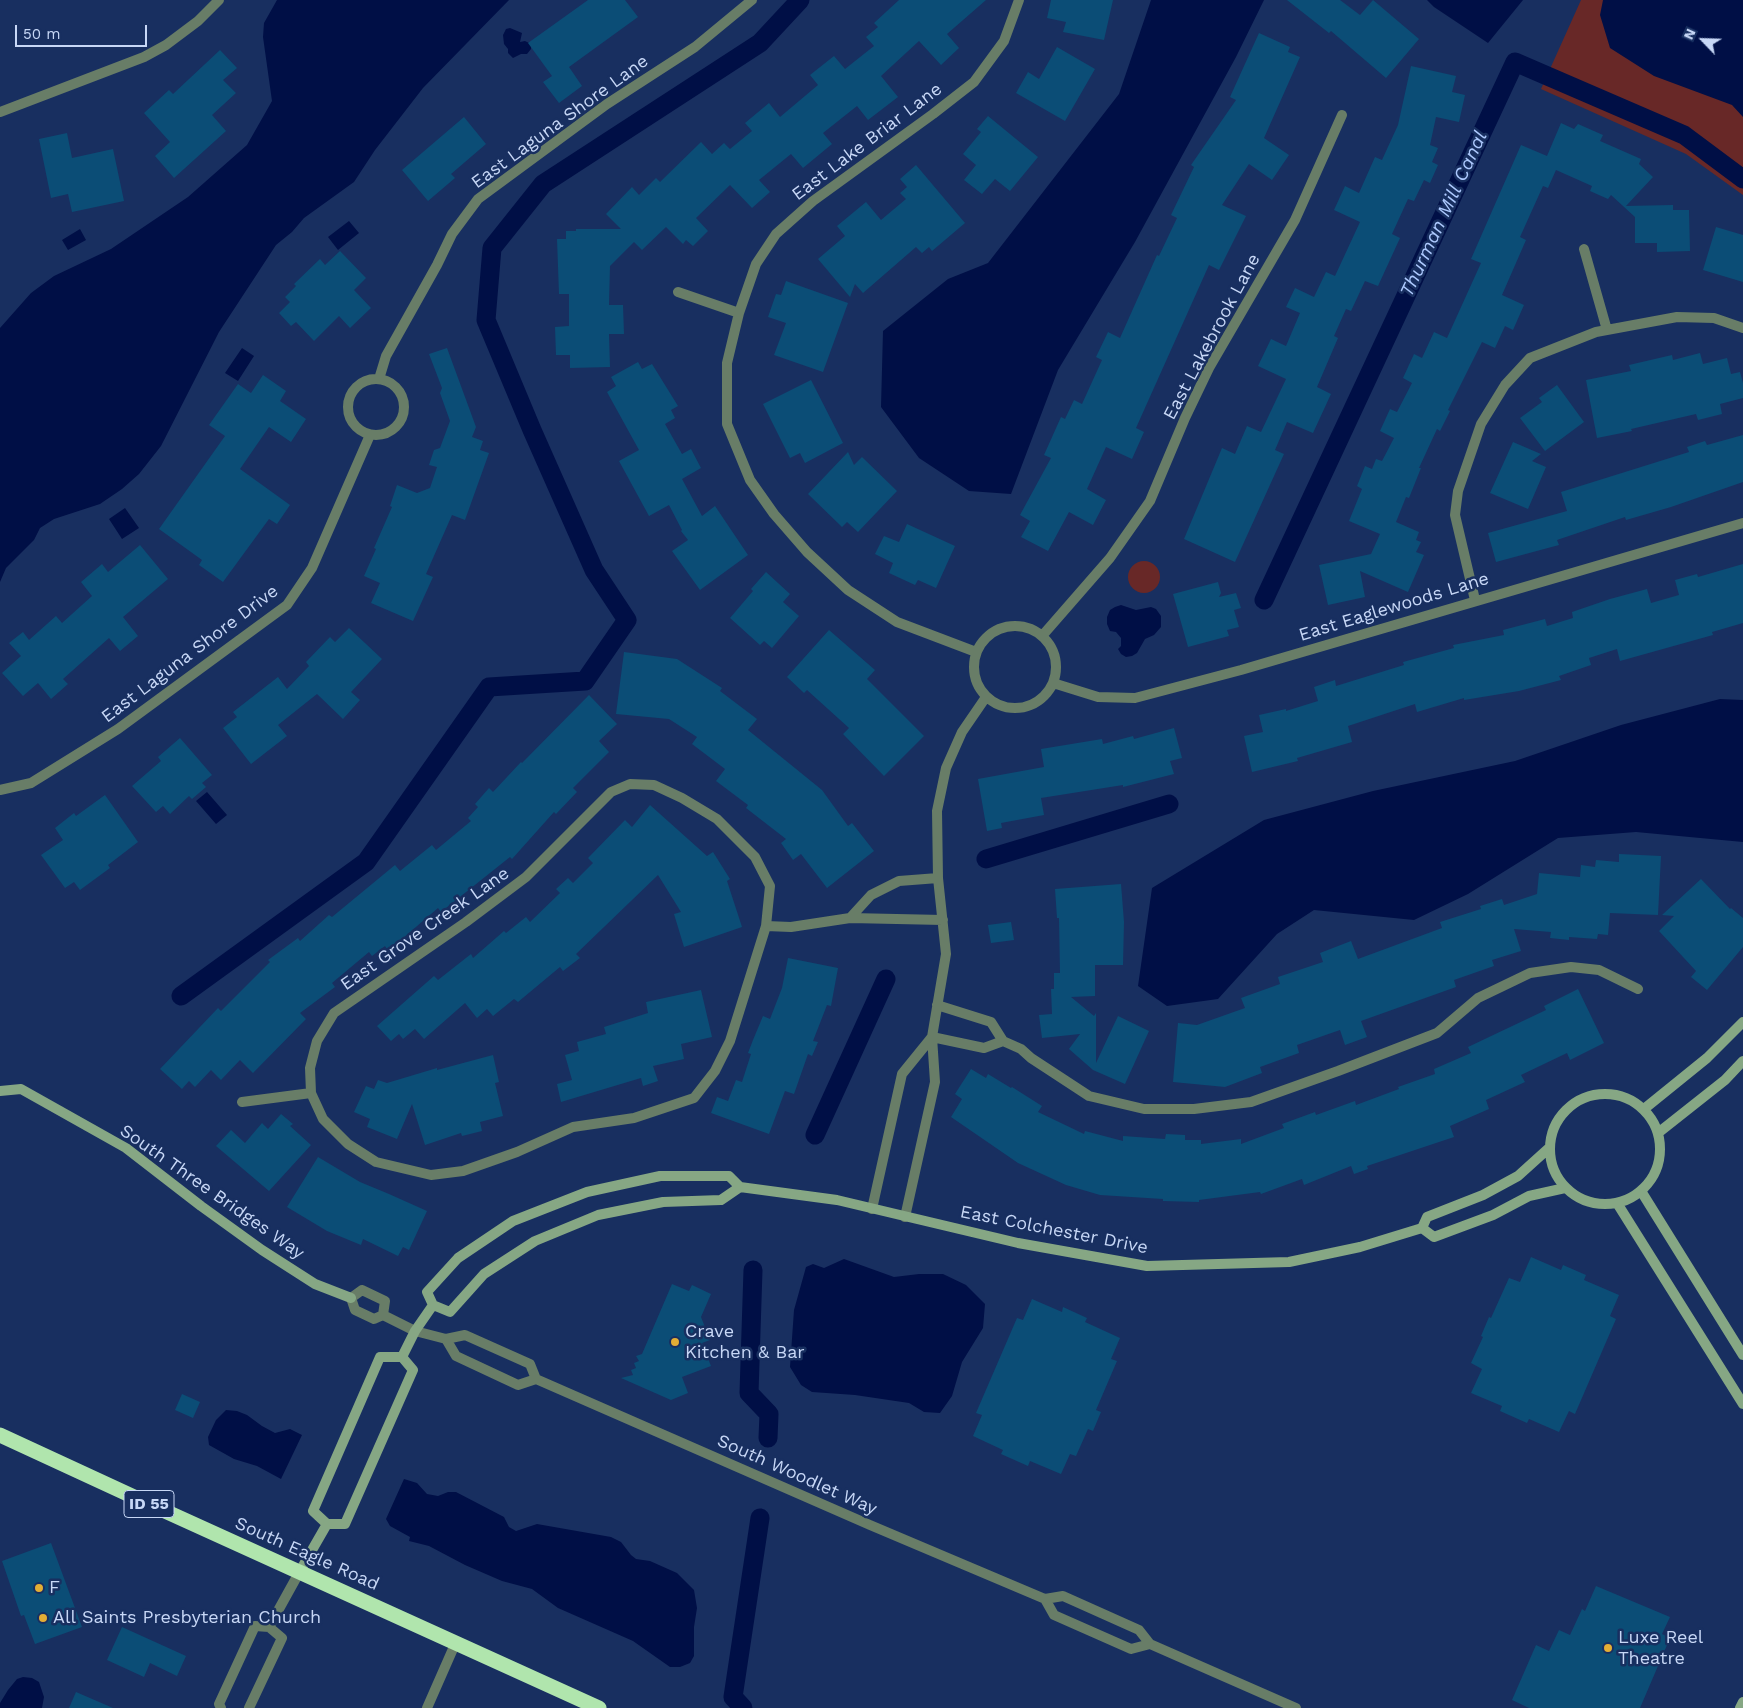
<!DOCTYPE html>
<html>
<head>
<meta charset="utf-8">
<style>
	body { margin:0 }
	#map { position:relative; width:1743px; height:1708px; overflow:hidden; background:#182f60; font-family:"Work Sans",sans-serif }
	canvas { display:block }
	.north { position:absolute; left:1678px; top:15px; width:50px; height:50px; -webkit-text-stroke:4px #182f60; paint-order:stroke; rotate:294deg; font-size:14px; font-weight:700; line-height:20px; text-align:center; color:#c7d7f6 }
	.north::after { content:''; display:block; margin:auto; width:18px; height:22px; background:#c7d7f6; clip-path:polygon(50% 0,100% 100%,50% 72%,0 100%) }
	.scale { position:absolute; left:15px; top:25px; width:132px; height:22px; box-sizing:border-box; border:2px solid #c7d7f6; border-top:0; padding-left:6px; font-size:15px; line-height:18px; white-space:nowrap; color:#c7d7f6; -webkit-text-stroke:4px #182f60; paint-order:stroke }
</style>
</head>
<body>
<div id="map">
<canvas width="1743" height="1708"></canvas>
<div class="north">N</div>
<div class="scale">50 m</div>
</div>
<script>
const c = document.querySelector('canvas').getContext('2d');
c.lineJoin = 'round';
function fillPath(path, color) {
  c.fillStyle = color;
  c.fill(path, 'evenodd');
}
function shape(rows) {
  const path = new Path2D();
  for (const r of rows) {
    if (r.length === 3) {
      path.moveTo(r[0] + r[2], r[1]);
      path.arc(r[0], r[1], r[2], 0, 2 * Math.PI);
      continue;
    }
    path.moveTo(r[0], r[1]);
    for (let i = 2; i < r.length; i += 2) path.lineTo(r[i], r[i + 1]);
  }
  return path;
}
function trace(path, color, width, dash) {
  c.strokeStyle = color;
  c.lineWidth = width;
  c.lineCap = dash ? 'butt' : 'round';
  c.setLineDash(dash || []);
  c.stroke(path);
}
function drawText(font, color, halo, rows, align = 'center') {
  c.font = font + ' "Work Sans",sans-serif';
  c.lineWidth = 5;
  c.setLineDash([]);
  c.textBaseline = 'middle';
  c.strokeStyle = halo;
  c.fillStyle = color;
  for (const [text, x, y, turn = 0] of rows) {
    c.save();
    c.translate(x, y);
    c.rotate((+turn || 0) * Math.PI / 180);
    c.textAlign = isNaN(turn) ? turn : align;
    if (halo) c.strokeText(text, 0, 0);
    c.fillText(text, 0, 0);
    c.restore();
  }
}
fillPath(shape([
	[1581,0,1743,0,1743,195,1686,154,1541,89],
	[1144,577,16]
]), '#682827');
fillPath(shape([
	[277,0,509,0,423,88,375,150,354,182,304,218,292,232,276,245,219,332,161,446,139,474,122,489,100,504,54,519,40,528,34,540,6,568,0,582,0,328,31,293,54,276,111,249,188,197,247,145,272,101,263,37,264,23],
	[1151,0,1264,0,1236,57,1135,242,1058,370,1011,494,969,491,919,458,881,407,883,331,948,279,988,263,1119,94],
	[1427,0,1523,0,1488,43,1434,7],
	[1603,0,1743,0,1743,117,1732,105,1654,76,1610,48,1600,15],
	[510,28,522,33,520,42,525,41,531,44,531,49,527,54,521,54,513,58,508,53,508,49,504,44,503,35,506,29],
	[349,221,359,233,338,250,328,237],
	[80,229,86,240,68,250,62,240],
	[242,348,254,356,238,381,225,373],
	[125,508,139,528,122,539,109,519],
	[1121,605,1136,610,1151,607,1156,609,1161,616,1161,627,1154,635,1145,639,1137,653,1132,656,1126,657,1121,654,1118,649,1121,646,1121,638,1116,632,1110,631,1107,624,1107,617,1110,610,1115,607],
	[1720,699,1743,700,1743,842,1636,832,1558,838,1468,894,1414,920,1314,910,1277,934,1218,999,1167,1006,1138,986,1152,888,1264,820,1373,791,1515,761,1621,725],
	[207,792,227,815,216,824,196,801],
	[844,1259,894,1277,919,1274,943,1274,966,1285,985,1304,983,1328,962,1362,952,1396,940,1413,924,1412,909,1403,855,1395,812,1392,801,1385,790,1367,794,1310,806,1267,813,1264,824,1268],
	[226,1410,237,1411,247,1415,262,1426,275,1433,290,1429,302,1435,281,1479,257,1466,234,1459,209,1445,208,1437,216,1420],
	[404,1479,417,1483,427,1494,438,1496,448,1492,456,1492,504,1517,509,1527,516,1531,537,1524,611,1537,621,1542,631,1555,636,1559,650,1561,677,1573,694,1590,697,1608,694,1627,694,1656,690,1663,680,1667,670,1667,633,1641,558,1608,532,1589,502,1581,465,1565,429,1546,409,1541,410,1537,390,1526,386,1519],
	[23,1677,32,1678,39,1682,44,1697,42,1708,0,1708,0,1703,8,1690,17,1679]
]), '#000f46');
trace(shape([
	[1264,600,1515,62,1684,135,1743,179],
	[986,859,1169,804],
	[181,996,366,862,489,687,585,681,627,620,594,570,532,430,486,320,492,248,543,184,760,43,800,0],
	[815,1135,886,979],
	[753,1270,749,1393,769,1414,768,1438],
	[743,1708,733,1697,760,1518]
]), '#000f46', 19);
fillPath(shape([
	[588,0,625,0,638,17,569,67,582,86,559,103,543,82,552,76,528,43],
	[899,0,986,0,947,34,959,48,941,65,919,41,881,76,898,97,868,120,857,106,823,133,832,144,803,168,791,154,759,180,770,192,752,208,730,185,696,218,708,231,693,246,686,240,683,244,666,227,642,250,634,242,610,266,609,305,623,305,624,334,609,334,610,367,570,368,570,355,556,355,555,327,569,326,569,294,559,294,557,239,566,239,566,231,576,231,576,229,621,229,606,214,632,187,639,195,656,178,660,182,701,142,712,154,724,143,730,149,752,131,745,123,769,103,780,117,818,85,810,75,834,56,845,69,874,46,866,37,878,27,874,23],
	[1051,0,1113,0,1104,40,1063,32,1066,22,1047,18],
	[1287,0,1340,0,1360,15,1373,0,1419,39,1386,78,1331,31,1329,33],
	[1259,33,1290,47,1288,52,1300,57,1264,138,1289,155,1272,180,1249,164,1222,205,1246,216,1219,270,1209,265,1136,428,1144,432,1132,459,1106,447,1087,489,1106,500,1093,525,1069,512,1048,551,1021,537,1030,521,1020,515,1051,458,1044,455,1061,417,1065,419,1074,400,1082,404,1102,360,1096,357,1108,332,1120,338,1157,255,1159,256,1177,218,1171,215,1194,167,1191,165,1236,100,1230,97],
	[1057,47,1095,69,1065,121,1016,93,1028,72,1039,79],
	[220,50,237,68,223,80,236,93,212,115,226,131,174,178,155,156,170,142,144,113,169,90,173,94],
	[1411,66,1456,76,1452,92,1465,95,1459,122,1436,117,1430,145,1438,148,1432,162,1438,165,1430,183,1424,180,1414,201,1408,199,1392,234,1400,238,1378,286,1365,281,1351,311,1346,309,1334,336,1338,338,1317,387,1331,394,1313,433,1287,422,1275,450,1284,454,1235,562,1184,539,1222,448,1235,454,1247,426,1261,432,1286,379,1258,366,1271,339,1286,346,1300,313,1286,307,1295,288,1314,297,1326,272,1335,276,1360,222,1334,210,1345,186,1359,193,1375,157,1382,160,1398,125],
	[988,116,1038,157,1010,191,995,179,982,194,964,180,976,165,963,154,981,132,977,129],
	[464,117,486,144,451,174,455,178,428,201,402,170],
	[1561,123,1574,129,1578,124,1603,135,1600,141,1641,159,1639,164,1653,177,1626,206,1673,205,1673,210,1689,210,1690,251,1657,252,1657,243,1635,243,1635,217,1611,195,1608,199,1590,191,1592,186,1556,170,1548,188,1543,186,1520,237,1526,240,1502,295,1524,305,1513,330,1505,326,1495,348,1482,342,1448,410,1450,411,1440,431,1437,429,1419,468,1421,468,1409,498,1406,497,1396,522,1419,532,1416,540,1421,542,1416,552,1424,555,1408,592,1360,571,1365,597,1328,605,1319,565,1371,554,1380,534,1349,521,1362,489,1357,486,1365,466,1372,469,1376,459,1382,461,1394,438,1380,431,1390,409,1397,412,1412,383,1403,378,1414,354,1422,358,1434,332,1447,338,1481,263,1471,259,1521,145,1547,156],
	[67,133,72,158,113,149,124,201,72,212,68,194,51,198,39,139],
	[916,165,965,223,932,251,929,247,922,253,916,247,863,293,855,284,850,297,818,259,845,236,837,226,866,202,881,220,906,199,900,193,907,187,900,179],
	[1716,227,1743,235,1743,282,1703,270],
	[340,251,366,278,354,290,371,308,350,328,339,316,314,341,296,322,291,326,279,313,290,302,285,297,296,286,294,284,320,259,325,265],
	[786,281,848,303,823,372,774,355,786,323,768,317,776,294,781,295],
	[447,348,476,427,472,437,483,441,480,450,489,453,465,520,452,515,426,574,433,577,413,621,371,603,380,583,364,576,376,549,374,548,392,507,390,506,397,485,417,493,430,488,437,467,429,465,434,450,440,448,450,421,440,393,442,388,429,354],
	[1700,353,1703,364,1727,358,1731,374,1740,372,1743,383,1743,398,1720,404,1722,414,1698,420,1696,414,1631,429,1632,431,1597,438,1586,380,1631,371,1629,365,1672,355,1673,360],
	[638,362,642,369,652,364,678,406,671,410,675,418,665,424,682,454,691,449,701,468,682,479,702,516,715,506,748,555,700,590,672,551,688,540,681,531,682,530,669,505,649,516,619,461,639,450,607,392,616,386,611,377],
	[263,375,286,391,280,401,306,419,291,442,269,427,240,469,290,505,277,524,269,519,223,582,199,565,202,560,159,529,225,436,209,425,238,384,251,393],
	[811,380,843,443,805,463,800,453,790,458,763,404],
	[1557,385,1584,422,1545,451,1520,418,1542,402,1539,398],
	[1743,435,1743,482,1671,507,1626,520,1625,517,1557,540,1559,545,1496,562,1488,533,1567,511,1561,492,1689,452,1687,447,1705,441,1707,445],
	[1513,442,1541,454,1532,461,1546,467,1528,509,1490,493],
	[848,452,854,465,862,457,897,491,858,532,847,522,842,527,808,494],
	[907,524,955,546,936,588,918,580,915,585,889,573,893,563,875,554,884,536,899,542],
	[140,545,168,579,123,617,138,636,120,651,109,638,63,679,68,684,51,699,38,683,23,696,2,673,21,656,9,643,23,632,29,640,56,616,62,623,92,596,81,582,102,564,108,572],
	[1743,564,1743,623,1712,632,1713,635,1620,661,1617,649,1589,658,1591,665,1559,676,1561,680,1519,691,1464,700,1464,698,1417,712,1415,704,1348,726,1352,742,1297,758,1298,761,1252,772,1244,736,1263,732,1259,715,1286,709,1286,711,1318,701,1314,687,1335,680,1336,686,1404,665,1403,662,1454,648,1453,645,1504,635,1503,630,1545,619,1547,626,1573,618,1572,612,1610,599,1647,589,1651,603,1679,595,1675,580,1697,574,1698,577],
	[766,572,790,594,783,602,799,616,772,648,764,641,760,645,730,618,753,591,751,589],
	[1218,582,1221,593,1219,597,1236,593,1241,608,1234,610,1239,627,1227,630,1229,636,1188,647,1173,594],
	[349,628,382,659,351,692,360,700,343,719,317,694,278,725,287,736,251,764,223,728,237,717,233,712,278,677,287,689,309,666,306,662,330,637,335,642],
	[829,630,875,670,867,679,924,736,884,776,843,734,849,728,807,690,804,693,787,677],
	[624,652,677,659,722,688,720,691,757,719,748,730,822,790,848,826,852,823,874,851,827,888,801,854,793,860,781,843,786,839,746,808,748,805,716,781,725,769,692,744,697,737,669,719,616,714],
	[589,695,617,724,599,741,609,752,573,788,577,792,556,814,554,812,512,859,510,857,441,912,438,908,388,951,385,946,372,956,369,952,332,983,335,987,300,1013,306,1019,253,1073,240,1060,221,1080,211,1070,195,1087,189,1081,182,1089,160,1069,218,1008,221,1011,270,962,268,960,298,938,300,941,329,915,332,917,395,865,400,871,432,845,436,850,471,821,468,818,478,807,475,804,489,788,493,792,521,762,522,763],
	[1174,728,1182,758,1170,761,1174,774,1123,787,1123,785,1041,798,1044,815,1001,823,1002,828,987,831,978,779,1044,767,1041,749,1102,739,1103,744,1133,736,1134,739],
	[180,738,212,775,202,783,206,787,192,799,189,796,170,814,163,806,156,812,132,786,161,761,158,757],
	[105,795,138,842,108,865,110,868,80,890,74,882,65,888,41,855,63,840,55,828,74,813,76,816],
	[650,805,707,856,713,852,730,879,727,881,742,927,684,947,674,914,681,912,658,875,576,954,580,958,563,971,560,967,518,1002,514,999,493,1016,487,1009,477,1018,465,1003,424,1039,415,1029,403,1039,399,1034,391,1041,377,1026,434,976,438,980,471,954,473,958,504,931,506,933,526,917,530,922,560,893,556,889,568,878,573,883,593,863,588,858,625,820,632,827],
	[1619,854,1661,856,1658,915,1610,913,1608,935,1598,934,1597,939,1569,937,1569,940,1550,938,1551,932,1514,929,1521,951,1492,960,1494,966,1454,980,1456,987,1361,1021,1367,1037,1345,1045,1340,1030,1297,1045,1299,1053,1260,1067,1262,1073,1225,1087,1173,1082,1178,1023,1197,1025,1245,1008,1241,998,1280,984,1278,977,1323,962,1320,953,1351,941,1358,959,1442,928,1440,922,1481,909,1480,906,1502,899,1504,905,1537,894,1539,873,1580,877,1581,865,1595,867,1596,860,1619,862],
	[1701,879,1730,909,1731,908,1743,918,1743,947,1707,990,1691,977,1696,971,1659,931,1674,916,1662,915],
	[1121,884,1124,922,1123,965,1095,965,1095,996,1071,997,1094,1016,1096,1013,1096,1063,1118,1016,1149,1031,1125,1084,1093,1070,1069,1049,1080,1034,1042,1038,1039,1015,1052,1014,1051,989,1054,989,1054,973,1060,973,1059,918,1057,918,1055,889],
	[1011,922,1014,940,991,943,988,925],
	[788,958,838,968,831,1006,827,1005,813,1041,818,1042,812,1056,808,1054,794,1094,785,1091,769,1134,711,1113,717,1097,728,1101,736,1080,742,1082,751,1054,748,1053,753,1040,763,1016,770,1019,782,988],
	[1578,989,1604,1043,1570,1060,1567,1053,1521,1075,1525,1082,1486,1100,1489,1109,1450,1126,1454,1137,1367,1166,1368,1169,1354,1174,1351,1166,1304,1185,1302,1179,1261,1194,1260,1192,1199,1200,1199,1202,1163,1201,1163,1199,1100,1195,1066,1185,1018,1163,951,1117,962,1099,955,1094,971,1069,986,1078,988,1074,1011,1088,1012,1087,1042,1106,1038,1112,1084,1134,1085,1131,1123,1141,1123,1136,1165,1139,1166,1134,1185,1135,1185,1140,1201,1140,1201,1144,1241,1139,1241,1144,1284,1128,1282,1124,1315,1112,1316,1115,1355,1101,1356,1105,1399,1089,1398,1087,1435,1074,1434,1069,1471,1053,1468,1047,1546,1010,1544,1006],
	[701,990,712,1037,681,1044,684,1059,653,1066,658,1081,643,1086,641,1078,561,1102,557,1084,572,1080,565,1055,579,1051,577,1042,606,1034,604,1027,648,1013,646,1002],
	[493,1055,499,1082,495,1083,503,1116,480,1122,482,1131,462,1136,461,1133,425,1145,412,1104,397,1139,367,1127,370,1119,354,1112,366,1086,374,1089,378,1080,387,1083,437,1068,437,1070],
	[281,1114,293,1124,290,1126,311,1145,269,1191,216,1146,231,1130,245,1143,262,1123,268,1129],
	[318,1157,360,1182,389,1194,427,1211,409,1250,403,1247,398,1256,363,1239,361,1245,327,1231,287,1207],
	[1531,1257,1561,1270,1563,1265,1586,1275,1584,1280,1619,1295,1610,1316,1616,1319,1575,1414,1569,1411,1559,1432,1529,1419,1527,1423,1500,1411,1502,1406,1471,1393,1482,1369,1471,1363,1483,1337,1481,1336,1489,1317,1491,1318,1509,1278,1520,1282],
	[672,1284,689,1291,692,1285,711,1294,701,1317,710,1340,702,1343,711,1366,682,1377,688,1393,671,1400,621,1378,633,1375,631,1370,636,1368,634,1363,639,1361,636,1356,642,1354],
	[1032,1299,1062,1312,1063,1307,1087,1318,1085,1322,1120,1338,1111,1359,1117,1361,1096,1410,1101,1412,1093,1431,1088,1429,1076,1456,1070,1454,1061,1474,1030,1461,1028,1466,1001,1454,1003,1450,973,1436,982,1415,976,1413,1017,1318,1023,1320],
	[182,1394,200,1402,193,1418,175,1410],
	[51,1543,82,1627,35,1644,24,1615,21,1616,2,1561],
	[1596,1586,1670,1617,1662,1634,1670,1638,1640,1708,1529,1708,1512,1700,1536,1645,1549,1651,1559,1630,1570,1635,1582,1609,1585,1611],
	[122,1627,186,1656,177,1676,150,1663,144,1677,107,1660],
	[76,1692,113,1708,69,1708]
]), '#0b4d76');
trace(shape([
	[0,112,144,57,166,45,198,21,219,0],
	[1584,249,1607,330],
	[678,292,739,313],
	[376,407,28],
	[379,379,386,356,437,265,452,234,478,199,607,104,695,47,752,0],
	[1475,600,1455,515,1458,491,1481,424,1505,385,1530,358,1596,332,1677,317,1714,318,1743,328],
	[1015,667,41],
	[1042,636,1110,558,1150,501,1185,418,1209,368,1295,220,1342,115],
	[976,652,897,622,848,590,807,552,774,514,750,480,727,424,727,363,739,313,756,264,776,234,813,201,933,114,974,82,1004,41,1019,0],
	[1053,683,1098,697,1135,698,1241,670,1743,523],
	[0,790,31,783,118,729,287,605,312,568,370,435],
	[938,878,899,881,871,895,850,918,943,920],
	[766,926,770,886,755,857,717,819,682,798,654,785,630,784,611,792,526,877,466,922,334,1013,317,1041,310,1068,311,1093,323,1119,348,1144,376,1162,431,1175,463,1171,517,1152,573,1127,634,1118,694,1098,715,1071,730,1041,766,926,791,927,850,918],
	[932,1037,984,1048,1003,1041,991,1022,937,1005],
	[1003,1041,1021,1049,1031,1058,1089,1096,1144,1109,1194,1109,1251,1102,1338,1071,1437,1033,1478,998,1530,973,1571,967,1599,970,1638,989],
	[242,1102,311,1093],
	[872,1209,902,1074,932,1037],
	[905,1217,935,1082,932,1037,946,954,938,878,937,811,946,768,962,732,986,697],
	[362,1290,385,1301,383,1315,374,1319,355,1310,351,1298,362,1290],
	[383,1315,415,1331,446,1339,465,1335,530,1364,536,1379,518,1385,456,1356,446,1339],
	[536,1379,870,1525,1045,1599,1063,1596,1139,1630,1150,1644,1296,1708],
	[1045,1599,1054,1615,1131,1649,1150,1644],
	[269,1627,300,1571],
	[221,1708,219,1704,255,1626,269,1627,282,1638,249,1708],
	[427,1708,456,1642]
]), '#687d67', 10);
trace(shape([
	[0,1091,21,1089,126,1148,201,1206,262,1250,315,1284,351,1298],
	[1605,1149,55],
	[1644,1109,1707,1058,1743,1022],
	[1658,1133,1725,1080,1743,1061],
	[740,1187,721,1200,663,1202,598,1215,535,1241,484,1274,450,1312,433,1305,427,1292,458,1258,513,1221,587,1192,660,1176,729,1176,740,1187,837,1200,1018,1243,1147,1266,1289,1262,1360,1247,1422,1228,1427,1217,1483,1195,1518,1176,1549,1148],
	[1641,1191,1743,1355],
	[1617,1203,1743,1404],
	[1422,1228,1434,1237,1493,1215,1529,1196,1565,1188],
	[380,1357,402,1357,413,1370,345,1524,327,1524,313,1511,380,1357],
	[402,1357,415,1331,433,1305],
	[300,1571,327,1524],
	[1740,1708,1743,1702]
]), '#86a784', 10);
trace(shape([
	[0,1435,145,1502,599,1708]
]), '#b0e5ad', 15);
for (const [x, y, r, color] of [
	[675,1342,5,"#e3ae35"],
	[39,1588,5,"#e3ae35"],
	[43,1618,5,"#e3ae35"],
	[1608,1648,5,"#e3ae35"]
]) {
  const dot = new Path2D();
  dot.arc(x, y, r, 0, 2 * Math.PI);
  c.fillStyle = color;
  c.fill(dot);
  trace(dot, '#182f60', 2);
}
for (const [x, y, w] of [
	[149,1504,50]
]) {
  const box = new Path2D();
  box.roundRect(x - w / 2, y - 13.5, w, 27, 4);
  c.fillStyle = '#182f60';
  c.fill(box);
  trace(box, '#c7d7f6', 1);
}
drawText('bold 16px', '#c7d7f6', null, [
	["ID 55",149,1504]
]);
drawText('18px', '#c7d7f6', '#182f60', [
	["East Laguna Shore Lane",560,122,-36],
	["East Lake Briar Lane",867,142,-37],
	["East Lakebrook Lane",1212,337,-62],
	["East Eaglewoods Lane",1394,607,-17],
	["East Laguna Shore Drive",190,654,-37],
	["East Grove Creek Lane",425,929,-35],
	["South Three Bridges Way",212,1192,35],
	["East Colchester Drive",1054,1230,11],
	["South Woodlet Way",797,1475,24],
	["South Eagle Road",307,1554,24]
]);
drawText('18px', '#c7d7f6', '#182f60', [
	["Crave",685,1332],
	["Kitchen & Bar",685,1353],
	["F",49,1588],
	["All Saints Presbyterian Church",53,1618],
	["Luxe Reel",1618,1638],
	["Theatre",1618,1659]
], 'left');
drawText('italic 19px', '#adc9fe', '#182f60', [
	["Thurman Mill Canal",1444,214,-65]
]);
</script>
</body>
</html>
